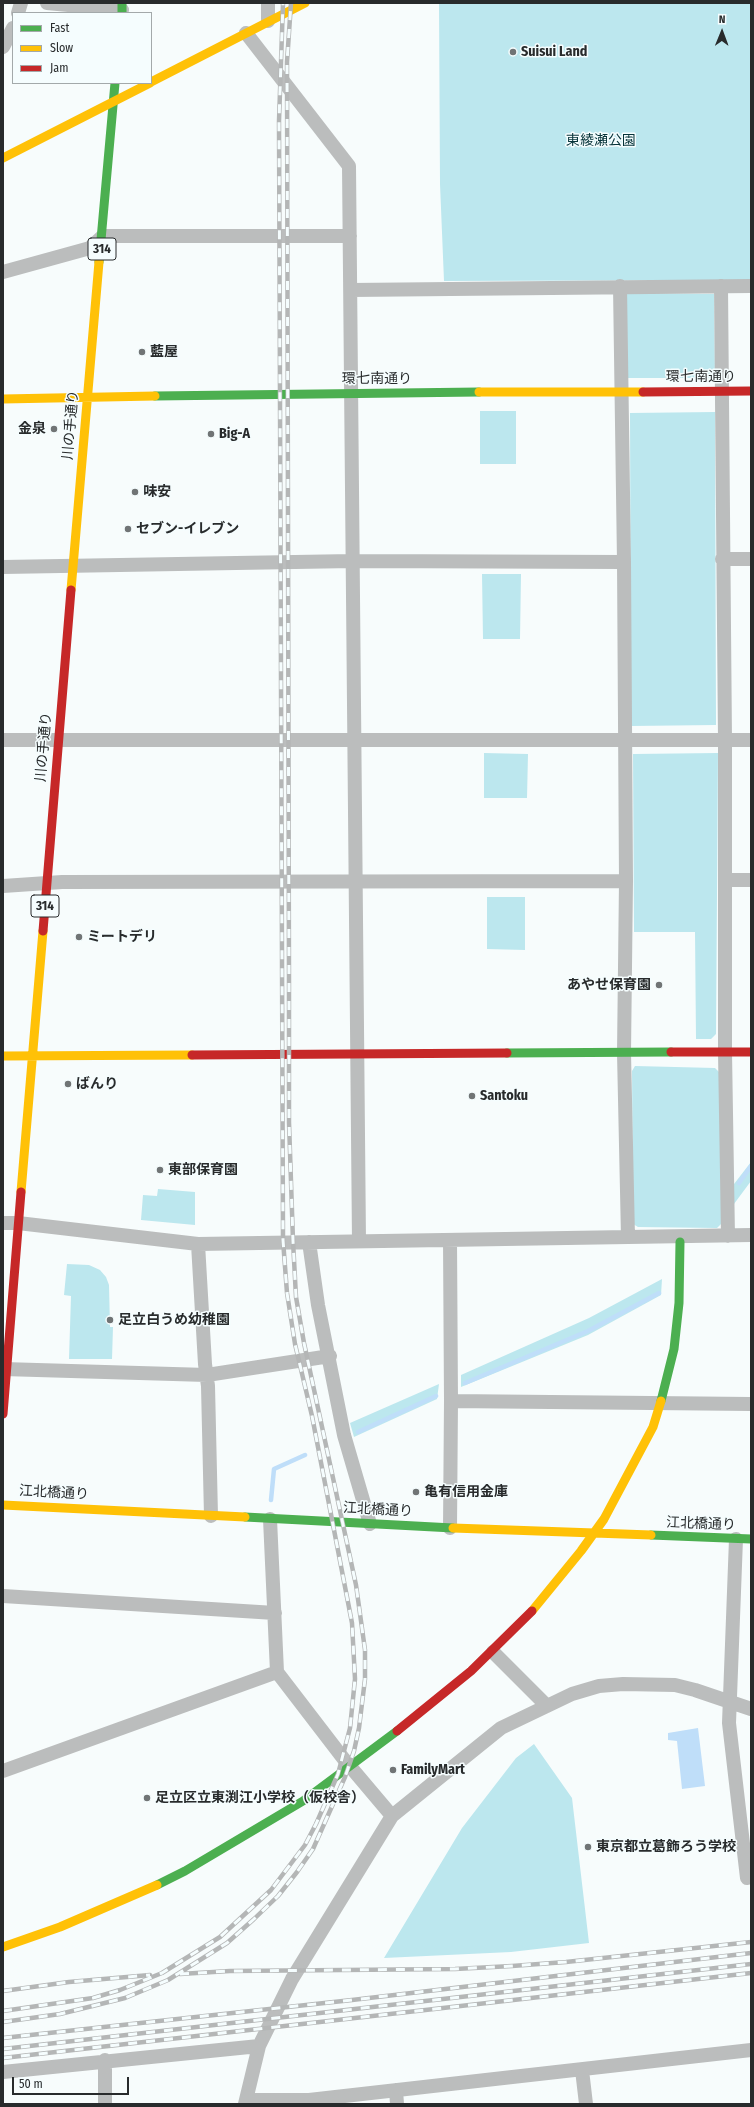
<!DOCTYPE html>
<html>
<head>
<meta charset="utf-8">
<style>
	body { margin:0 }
	#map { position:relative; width:754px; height:2107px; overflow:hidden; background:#f7fcfc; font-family:"Fira Sans Condensed",sans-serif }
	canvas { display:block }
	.frame { position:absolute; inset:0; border:4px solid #282b2c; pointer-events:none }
	.legend { position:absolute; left:12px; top:12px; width:140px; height:72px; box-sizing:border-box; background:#f5fdfe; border:1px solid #a3a9aa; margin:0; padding:5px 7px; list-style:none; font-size:12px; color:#282b2c }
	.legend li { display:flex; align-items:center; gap:8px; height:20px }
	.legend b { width:20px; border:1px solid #a3a9aa }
	.north { position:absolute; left:702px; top:12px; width:40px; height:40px; -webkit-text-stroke:3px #f5fdfe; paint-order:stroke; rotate:1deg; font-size:11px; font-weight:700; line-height:16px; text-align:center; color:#282b2c }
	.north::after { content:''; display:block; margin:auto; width:14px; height:18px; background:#282b2c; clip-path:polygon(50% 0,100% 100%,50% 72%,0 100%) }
	.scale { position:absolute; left:12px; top:2077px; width:117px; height:18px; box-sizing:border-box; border:2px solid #282b2c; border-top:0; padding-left:5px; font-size:12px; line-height:14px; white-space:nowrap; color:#282b2c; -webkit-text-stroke:3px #f5fdfe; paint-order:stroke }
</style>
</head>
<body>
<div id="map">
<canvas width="754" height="2107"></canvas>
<div class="frame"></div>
<ul class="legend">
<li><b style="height:5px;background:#4caf50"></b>Fast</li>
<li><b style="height:5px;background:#ffc107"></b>Slow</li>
<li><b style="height:5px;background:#c62828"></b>Jam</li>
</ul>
<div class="north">N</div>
<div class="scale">50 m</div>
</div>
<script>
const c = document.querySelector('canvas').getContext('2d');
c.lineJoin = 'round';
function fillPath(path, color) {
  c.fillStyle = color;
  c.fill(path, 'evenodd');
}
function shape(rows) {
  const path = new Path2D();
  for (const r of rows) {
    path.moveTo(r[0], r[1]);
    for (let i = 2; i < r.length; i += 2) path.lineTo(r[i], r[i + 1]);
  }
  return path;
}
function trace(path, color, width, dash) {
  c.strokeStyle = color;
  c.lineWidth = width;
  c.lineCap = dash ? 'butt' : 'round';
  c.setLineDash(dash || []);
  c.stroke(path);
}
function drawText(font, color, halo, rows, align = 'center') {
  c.font = font + ' "Fira Sans Condensed","Noto Sans JP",sans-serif';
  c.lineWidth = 3;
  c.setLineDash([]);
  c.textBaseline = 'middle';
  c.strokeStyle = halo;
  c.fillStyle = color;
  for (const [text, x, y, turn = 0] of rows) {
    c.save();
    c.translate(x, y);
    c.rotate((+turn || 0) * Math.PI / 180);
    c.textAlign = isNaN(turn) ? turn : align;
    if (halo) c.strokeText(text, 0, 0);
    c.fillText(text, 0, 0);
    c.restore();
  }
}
fillPath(shape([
	[439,3,751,3,751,280,444,281,440,184],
	[627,293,714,294,715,378,626,378],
	[480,411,516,411,516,464,480,464],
	[715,412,716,725,631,726,630,413],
	[482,574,521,574,520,639,483,639],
	[484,753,528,754,527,798,484,798],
	[718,753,716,1034,711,1039,696,1039,695,932,634,932,633,754],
	[487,897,525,897,525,950,487,949],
	[635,1066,715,1068,719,1072,723,1222,717,1228,638,1227,633,1224,632,1071],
	[751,1162,751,1181,734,1204,734,1184],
	[158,1189,195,1192,195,1225,141,1220,143,1195,157,1196],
	[67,1264,89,1265,100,1270,106,1277,109,1285,110,1327,113,1327,112,1359,69,1359,71,1296,64,1295],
	[662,1279,661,1295,588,1335,461,1387,461,1375,589,1318],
	[439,1384,437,1399,354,1437,350,1423],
	[534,1744,572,1798,589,1943,511,1952,384,1958,462,1828,516,1758]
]), '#bce7ee');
fillPath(shape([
	[698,1728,705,1786,682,1789,677,1741,668,1740,668,1733]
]), '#bfdef9');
trace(shape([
	[739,1183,751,1166],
	[465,1383,588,1331,659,1293],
	[358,1432,436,1396],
	[271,1500,274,1469,305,1455]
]), '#bfdef9', 4.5);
trace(shape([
	[47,3,122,10],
	[268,3,268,21],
	[18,13,21,3],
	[246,33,349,166,359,1241],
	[3,47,13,28],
	[3,272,90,248,103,236,350,236],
	[620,286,624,562,626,881,624,1053,628,1237],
	[721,286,725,740,725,1052,728,1236],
	[351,290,751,286],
	[722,559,751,559],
	[3,567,353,561,624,562],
	[3,740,751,740],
	[725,880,751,880],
	[3,886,62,882,626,881],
	[3,1223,18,1223,198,1244,751,1235],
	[450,1240,451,1401,450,1528],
	[309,1242,318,1305,344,1435,370,1524],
	[198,1244,205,1364,208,1386,211,1516],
	[3,1369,207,1375,330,1356],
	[451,1401,751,1404],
	[270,1519,277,1672,343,1758,392,1816],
	[736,1539,729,1723,747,1878,751,1877],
	[3,1596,275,1613],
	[493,1652,547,1706],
	[3,1771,277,1672],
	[105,2060,105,2104],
	[582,2070,586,2104],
	[3,2072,259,2046],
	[396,2090,397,2104],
	[246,2100,309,2100,751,2050],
	[245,2104,259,2046,292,1979,392,1816,501,1728,572,1694,599,1686,623,1684,675,1685,695,1690,751,1709]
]), '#bbbdbd', 14);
trace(shape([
	[122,3,122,13],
	[99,262,115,83],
	[155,396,479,392],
	[507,1053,671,1052],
	[661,1401,674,1349,679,1303,680,1242],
	[245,1517,453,1528],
	[651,1535,751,1539],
	[157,1885,185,1871,303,1801,397,1731]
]), '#4caf50', 9);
trace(shape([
	[151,82,305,3],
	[3,158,150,83],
	[479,392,643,392],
	[3,399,155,396],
	[71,590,99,262],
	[3,1056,192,1055],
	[21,1192,43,931],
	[3,1505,245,1517],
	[453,1528,651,1535],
	[532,1611,581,1551,604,1519,653,1427,661,1401],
	[3,1947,60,1927,157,1885]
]), '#ffc107', 9);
trace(shape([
	[643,392,751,391],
	[43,931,71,590],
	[671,1052,751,1052],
	[192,1055,507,1053],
	[3,1414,21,1192],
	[397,1731,471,1671,532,1611]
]), '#c62828', 9);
const rail = shape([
	[180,1974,230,1971,455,1969,512,1966,566,1962,751,1942],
	[3,1991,69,1982,150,1975],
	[3,2011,93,1998,120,1990,162,1973,220,1937,271,1890,305,1845,316,1824,338,1774,350,1728,355,1679,352,1623,312,1416,295,1344,287,1293,283,1240,279,121,283,3],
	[3,2022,60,2014,125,1998,168,1980,227,1943,254,1919,278,1896,297,1872,313,1849,345,1777,354,1751,359,1728,365,1679,365,1650,361,1621,356,1585,304,1343,296,1297,293,1241,289,1122,289,984,287,62,291,3],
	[3,2038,352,2000,751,1953],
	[3,2049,751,1964],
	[3,2058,751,1973]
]);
trace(rail, '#b4b6b6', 4.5);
trace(rail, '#f5fdfe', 3, [9]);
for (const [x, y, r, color] of [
	[513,52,4,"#707475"],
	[142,352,4,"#707475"],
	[54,429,4,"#707475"],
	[211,434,4,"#707475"],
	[135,492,4,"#707475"],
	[128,529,4,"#707475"],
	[79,937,4,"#707475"],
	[659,985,4,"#707475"],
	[68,1084,4,"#707475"],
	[472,1096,4,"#707475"],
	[160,1170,4,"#707475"],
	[110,1320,4,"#707475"],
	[416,1492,4,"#707475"],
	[393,1770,4,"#707475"],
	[147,1798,4,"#707475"],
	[588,1847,4,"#707475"]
]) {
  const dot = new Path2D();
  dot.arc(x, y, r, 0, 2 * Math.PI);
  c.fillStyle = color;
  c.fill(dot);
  trace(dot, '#f5fdfe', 1.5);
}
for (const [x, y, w] of [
	[102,249,28],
	[45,906,28]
]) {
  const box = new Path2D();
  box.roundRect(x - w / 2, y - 11, w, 22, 3);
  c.fillStyle = '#f5fdfe';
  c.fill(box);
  trace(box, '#282b2c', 1);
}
drawText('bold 13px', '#282b2c', null, [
	["314",102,249],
	["314",45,906]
]);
drawText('bold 14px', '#282b2c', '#f5fdfe', [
	["Suisui Land",521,52],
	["藍屋",150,352],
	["金泉",46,429,"right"],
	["Big-A",219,434],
	["味安",143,492],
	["セブン-イレブン",136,529],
	["ミートデリ",87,937],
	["あやせ保育園",651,985,"right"],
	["ばんり",76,1084],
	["Santoku",480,1096],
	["東部保育園",168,1170],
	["足立白うめ幼稚園",118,1320],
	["亀有信用金庫",424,1492],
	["FamilyMart",401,1770],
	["足立区立東渕江小学校（仮校舎）",155,1798],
	["東京都立葛飾ろう学校",596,1847]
], 'left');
drawText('14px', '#053339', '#f5fdfe', [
	["東綾瀬公園",601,141]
]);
drawText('14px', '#282b2c', '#f5fdfe', [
	["環七南通り",701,377],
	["環七南通り",377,379],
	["川の手通り",71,425,-85],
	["川の手通り",44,747,-85],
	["江北橋通り",54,1493,3],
	["江北橋通り",378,1510,3],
	["江北橋通り",701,1524,2]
]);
</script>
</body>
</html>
